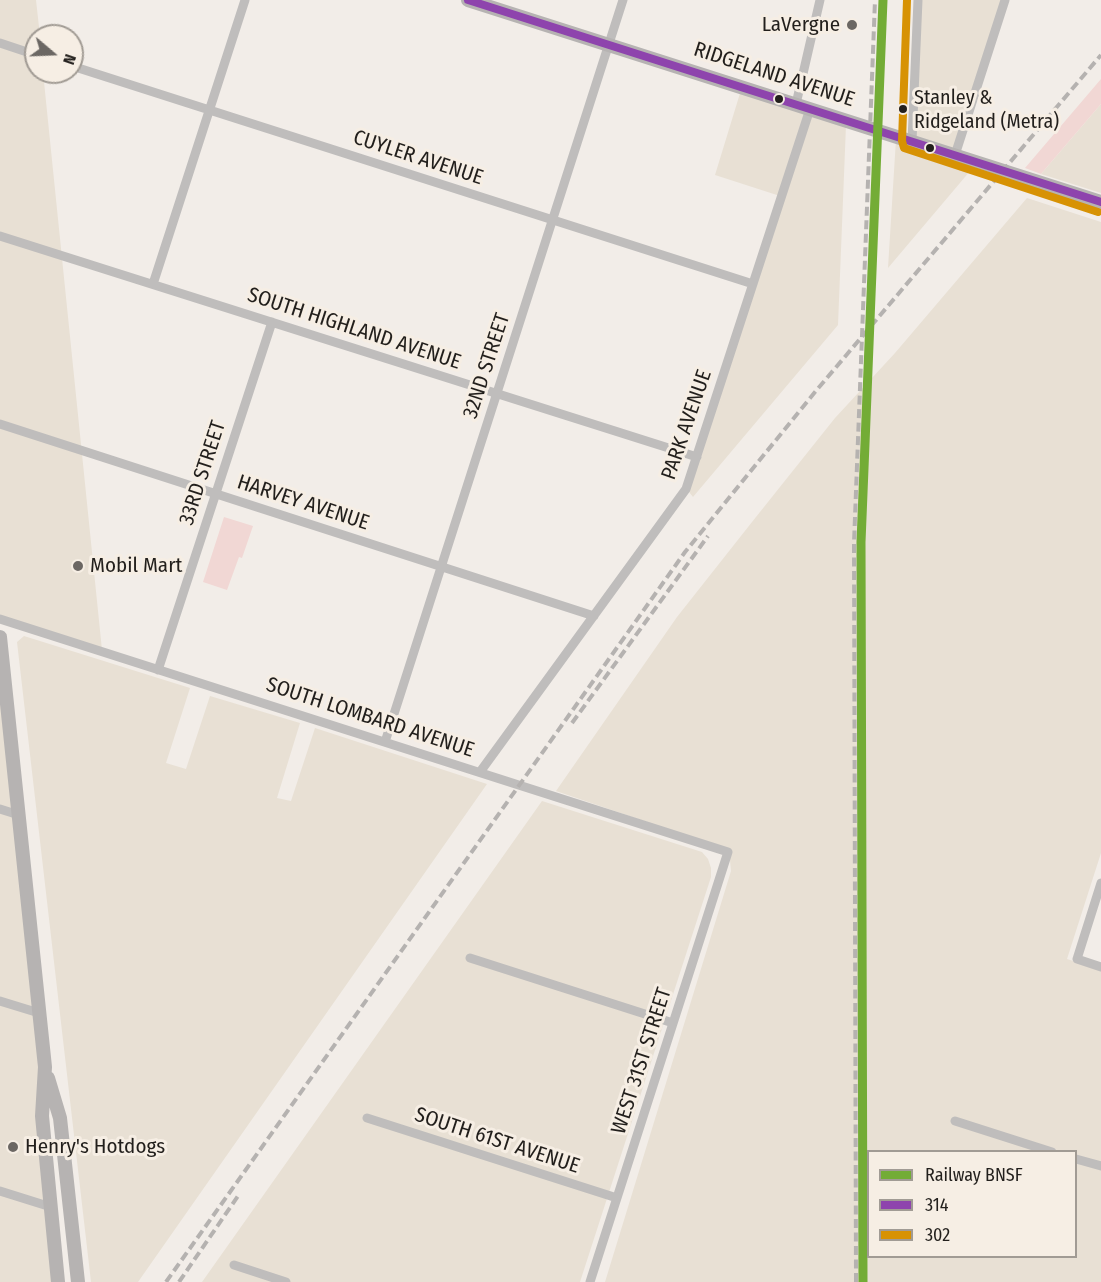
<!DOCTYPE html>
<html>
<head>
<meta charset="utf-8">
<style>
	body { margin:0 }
	#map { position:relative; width:1101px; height:1282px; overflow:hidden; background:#f2ede8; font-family:"Fira Sans Condensed",sans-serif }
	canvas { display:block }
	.legend { position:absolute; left:867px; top:1150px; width:210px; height:108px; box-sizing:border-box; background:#f6eee4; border:2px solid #a19b94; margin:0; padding:8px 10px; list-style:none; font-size:18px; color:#221f1c }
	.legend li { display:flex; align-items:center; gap:12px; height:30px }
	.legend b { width:30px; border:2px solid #a19b94 }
	.north { position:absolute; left:24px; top:24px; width:60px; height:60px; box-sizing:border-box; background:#f6eee4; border:2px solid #a19b94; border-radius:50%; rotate:109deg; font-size:16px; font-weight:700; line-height:24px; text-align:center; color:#221f1c }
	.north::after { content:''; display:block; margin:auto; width:21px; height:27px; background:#6b6763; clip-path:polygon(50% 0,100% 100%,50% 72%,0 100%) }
</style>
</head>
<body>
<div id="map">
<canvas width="1101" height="1282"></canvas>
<ul class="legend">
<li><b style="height:8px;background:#73ac36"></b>Railway BNSF</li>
<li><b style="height:8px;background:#8e44ad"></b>314</li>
<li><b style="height:8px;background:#d79204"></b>302</li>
</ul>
<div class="north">N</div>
</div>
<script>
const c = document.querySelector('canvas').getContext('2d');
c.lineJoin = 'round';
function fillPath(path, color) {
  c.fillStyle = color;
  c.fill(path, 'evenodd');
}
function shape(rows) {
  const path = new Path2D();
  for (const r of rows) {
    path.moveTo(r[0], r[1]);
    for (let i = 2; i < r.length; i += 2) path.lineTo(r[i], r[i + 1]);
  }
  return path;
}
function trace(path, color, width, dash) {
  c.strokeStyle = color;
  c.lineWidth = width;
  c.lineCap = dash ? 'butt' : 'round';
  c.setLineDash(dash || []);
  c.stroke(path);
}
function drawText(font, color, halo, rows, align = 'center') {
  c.font = font + ' "Fira Sans Condensed",sans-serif';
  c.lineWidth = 6;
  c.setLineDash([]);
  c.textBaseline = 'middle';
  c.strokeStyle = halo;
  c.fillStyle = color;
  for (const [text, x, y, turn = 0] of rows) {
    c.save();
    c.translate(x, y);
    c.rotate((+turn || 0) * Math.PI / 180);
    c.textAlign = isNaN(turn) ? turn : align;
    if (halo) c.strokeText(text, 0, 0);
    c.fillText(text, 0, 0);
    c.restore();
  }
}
fillPath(shape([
	[0,0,36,0,40,36,36,36,36,72,43,72,102,650,0,616],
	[921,0,1002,0,952,157,976,164,888,268,896,139,914,145],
	[741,90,807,112,780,196,715,175],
	[1101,104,1101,193,1041,174],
	[812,114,846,125,838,325,693,497,689,492],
	[1027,198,1101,222,1101,853,1067,959,1101,970,1101,1282,605,1282,731,871,729,850,556,791,677,617,752,522,835,418,895,353],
	[868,1152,1076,1152,1076,1256,868,1256],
	[24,636,190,688,166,763,186,769,210,696,300,723,277,798,291,801,315,728,487,784,138,1282,91,1282,17,642],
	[0,672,37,1019,39,1117,55,1282,0,1282],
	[542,801,702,852,708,859,711,868,711,877,580,1282,202,1282]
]), '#e8e0d4');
fillPath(shape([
	[1101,79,1101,104,1041,174,1025,168],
	[224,517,253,526,242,558,239,557,227,590,203,582]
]), '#f1d7d4');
trace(shape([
	[0,43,36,55],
	[72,66,753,284],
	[796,104,820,0],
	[912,141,918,0],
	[955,155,1005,0],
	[0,236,697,457],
	[153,284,245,0],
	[0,424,594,616],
	[0,619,728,852,590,1282],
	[158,670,272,322],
	[385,742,623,0],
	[480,772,686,489,810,109],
	[0,809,19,815],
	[1101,883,1077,959,1101,967],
	[470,958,673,1023],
	[0,1001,39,1013],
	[367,1118,617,1198],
	[955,1121,1052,1152],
	[1076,1159,1101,1166],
	[0,1191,51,1207],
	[234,1265,286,1282]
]), '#bfbdbc', 9);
trace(shape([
	[468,0,1101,202],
	[0,637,45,1067,42,1116,58,1282],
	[48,1078,60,1118,78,1282]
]), '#b6b3b2', 14);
trace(shape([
	[572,723,708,536],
	[166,1282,685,552,815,392,1101,55],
	[179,1282,238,1196],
	[856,1282,854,543,875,0]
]), '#b5b2b0', 4, [9, 4.5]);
trace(shape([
	[468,0,1101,202]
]), '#8e44ad', 8);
trace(shape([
	[907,0,902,141,904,148,1098,212]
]), '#d79204', 8);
trace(shape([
	[863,1282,861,542,883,0]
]), '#73ac36', 9);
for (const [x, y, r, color] of [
	[852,25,6,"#6b6763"],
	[779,99,5,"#221f1c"],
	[903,109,5,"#221f1c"],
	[930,148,5,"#221f1c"],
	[78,566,6,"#6b6763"],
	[13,1147,6,"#6b6763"]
]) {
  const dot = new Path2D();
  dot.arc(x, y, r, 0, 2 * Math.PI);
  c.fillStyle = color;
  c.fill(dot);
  trace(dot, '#f6eee4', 2);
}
drawText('20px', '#221f1c', '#f6eee4', [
	["Stanley &",914,98],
	["Ridgeland (Metra)",914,122]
], 'left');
drawText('21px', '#221f1c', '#f6eee4', [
	["LaVergne",840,25,"right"],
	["Mobil Mart",90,566],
	["Henry's Hotdogs",25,1147]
], 'left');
drawText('21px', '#221f1c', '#f6eee4', [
	["RIDGELAND AVENUE",774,75,18],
	["CUYLER AVENUE",418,158,18],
	["SOUTH HIGHLAND AVENUE",354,329,18],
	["32ND STREET",487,366,-72],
	["PARK AVENUE",687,425,-71],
	["33RD STREET",203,473,-72],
	["HARVEY AVENUE",303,503,18],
	["SOUTH LOMBARD AVENUE",370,718,18],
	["WEST 31ST STREET",642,1061,-72],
	["SOUTH 61ST AVENUE",497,1141,18]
]);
</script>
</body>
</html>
